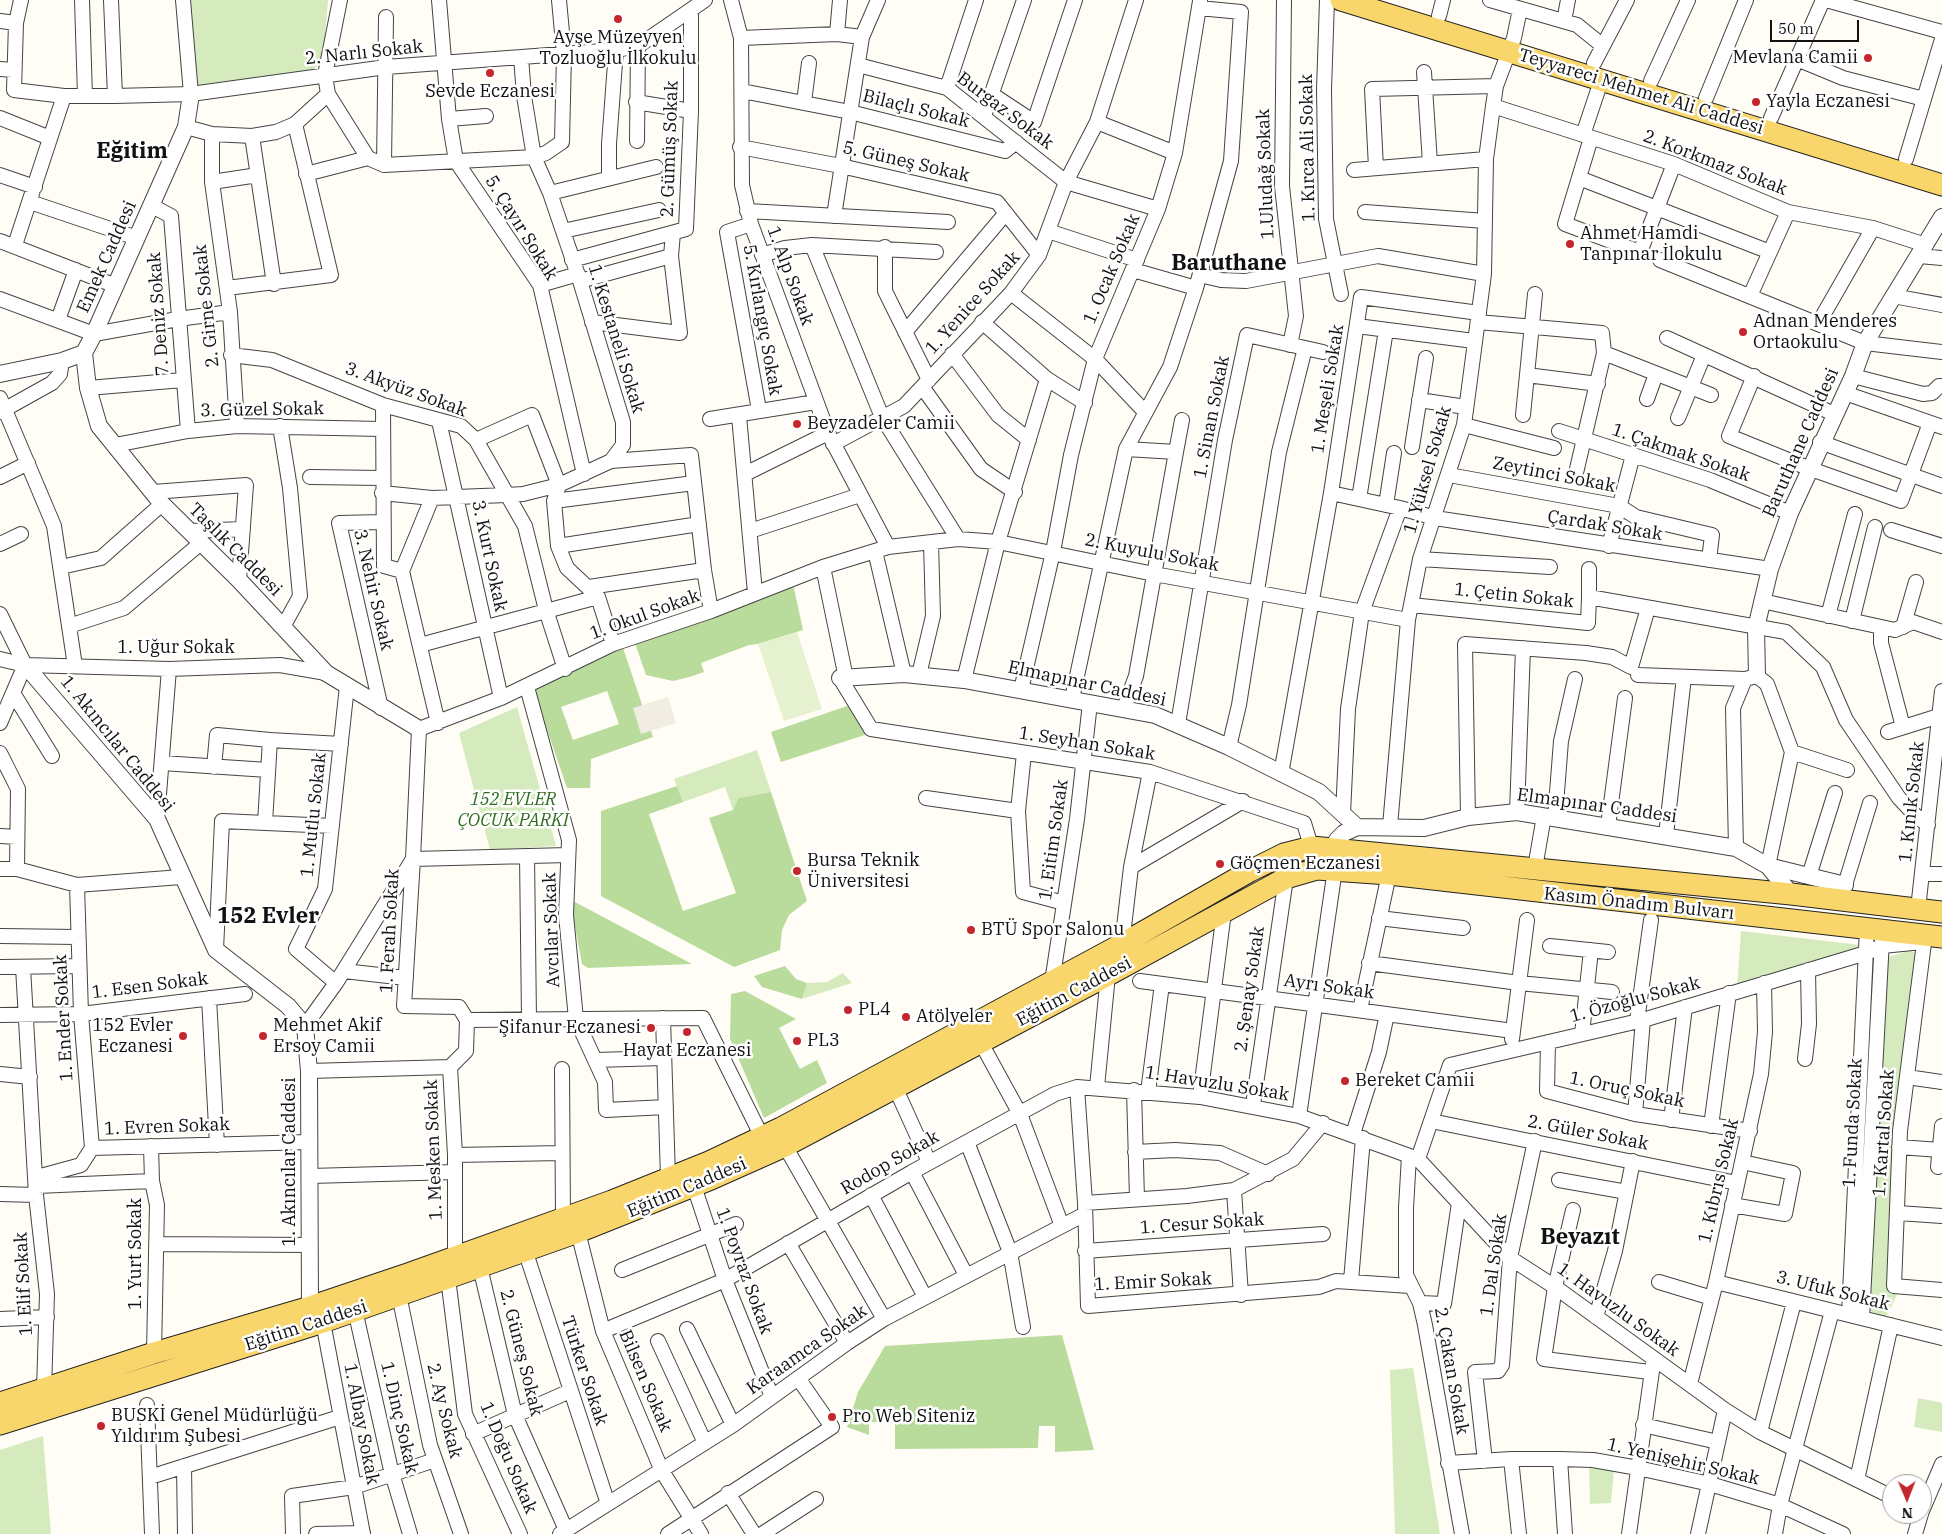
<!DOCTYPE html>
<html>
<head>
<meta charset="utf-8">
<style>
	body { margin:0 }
	#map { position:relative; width:1942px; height:1534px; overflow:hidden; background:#fffdf5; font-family:"IBM Plex Serif",serif }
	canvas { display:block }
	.north { position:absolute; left:1882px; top:1474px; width:50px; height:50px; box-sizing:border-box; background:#fff; border:1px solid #a0a0a0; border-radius:50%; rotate:179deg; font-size:14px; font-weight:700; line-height:20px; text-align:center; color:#111 }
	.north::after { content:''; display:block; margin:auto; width:18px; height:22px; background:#c4262e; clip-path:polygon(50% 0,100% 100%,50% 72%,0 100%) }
	.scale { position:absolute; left:1770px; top:20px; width:89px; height:22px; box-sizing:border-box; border:2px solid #111; border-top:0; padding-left:6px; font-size:15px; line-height:18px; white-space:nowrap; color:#111; -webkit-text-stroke:4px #fff; paint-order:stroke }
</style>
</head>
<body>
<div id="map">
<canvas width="1942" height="1534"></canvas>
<div class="north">N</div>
<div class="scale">50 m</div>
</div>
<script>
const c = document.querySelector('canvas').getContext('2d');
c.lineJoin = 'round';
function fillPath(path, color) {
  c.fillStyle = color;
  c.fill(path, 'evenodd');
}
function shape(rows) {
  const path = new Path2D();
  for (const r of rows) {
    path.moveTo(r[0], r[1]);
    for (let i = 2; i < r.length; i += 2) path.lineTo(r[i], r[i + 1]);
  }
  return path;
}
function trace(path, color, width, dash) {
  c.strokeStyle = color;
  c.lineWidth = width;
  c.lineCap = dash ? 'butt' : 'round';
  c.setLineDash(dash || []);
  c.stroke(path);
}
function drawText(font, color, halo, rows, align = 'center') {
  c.font = font + ' "IBM Plex Serif",serif';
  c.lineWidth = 5;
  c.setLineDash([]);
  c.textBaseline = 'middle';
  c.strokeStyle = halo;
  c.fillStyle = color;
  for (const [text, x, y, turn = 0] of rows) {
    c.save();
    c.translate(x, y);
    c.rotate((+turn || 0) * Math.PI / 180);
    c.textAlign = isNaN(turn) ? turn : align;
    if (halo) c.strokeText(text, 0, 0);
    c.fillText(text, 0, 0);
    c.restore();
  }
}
fillPath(shape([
	[189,0,328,0,323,62,307,74,195,89],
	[517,707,556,846,490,850,459,733],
	[757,750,771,792,740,798,733,810,725,787,683,802,674,779],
	[1741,931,1860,945,1866,951,1737,989],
	[1909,951,1916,953,1890,1288,1897,1295,1886,1317,1867,1310,1888,957],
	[843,973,852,983,802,999,807,983,827,982],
	[1413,1368,1440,1534,1395,1534,1390,1370],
	[1918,1398,1942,1403,1942,1432,1914,1427],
	[43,1436,51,1534,0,1534,0,1450],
	[1589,1466,1614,1469,1611,1503,1590,1504]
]), '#d5ebbd');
fillPath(shape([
	[793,584,803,630,758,644,749,645,701,663,704,672,693,676,673,681,646,675,635,643],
	[623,648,653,737,591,759,590,788,567,788,533,689],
	[607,691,619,724,573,740,561,707],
	[850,705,868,734,781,762,771,732],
	[677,786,683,802,649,814,683,911,736,893,709,818,733,810,739,798,771,792,807,901,789,915,782,930,780,950,734,967,601,896,601,811],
	[573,901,692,964,588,968,582,964,572,911],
	[785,966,796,979,807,983,802,999,762,987,754,976],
	[745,991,796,1019,779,1028,800,1069,817,1060,827,1083,764,1118,730,1039,731,994],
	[1062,1335,1094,1450,1055,1452,1055,1426,1039,1426,1038,1448,895,1449,895,1422,869,1422,869,1435,847,1427,858,1392,885,1346]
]), '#b9dc9c');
fillPath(shape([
	[797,632,822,709,784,721,758,644]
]), '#e6f2cf');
fillPath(shape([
	[668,697,676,723,641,734,633,708]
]), '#f1ede2');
const minor = shape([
	[21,0,16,23,14,90,64,96,115,96,191,94,386,67,616,50,638,46,705,0],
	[82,0,85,96],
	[111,0,115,96],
	[183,0,191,94],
	[340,0,325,75,328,94,368,158,384,165,534,157,546,153,562,142,564,54,559,0],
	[439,0,449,119,456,161,540,285,584,474],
	[731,0,741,38,742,185,751,224,828,433,888,547],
	[1284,0,1282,186,1296,316,1290,345],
	[1327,0,1324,90,1326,219,1341,294],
	[1490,0,1577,25,1603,46],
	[1826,0,1942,32],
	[1439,16,1443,0],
	[0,21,16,23],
	[1564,21,1568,0],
	[837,34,840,0],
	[741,38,837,34,862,37],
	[521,57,524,96,534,157,550,193,580,281,623,422,623,445,611,461,559,485,554,501,558,546,567,568,598,597,613,644],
	[1797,59,1843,78,1924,99],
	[1594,63,1627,0],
	[858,65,947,88,1066,182,1158,209],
	[0,69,13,70],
	[1424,72,1430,163],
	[1651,81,1688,0],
	[947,88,976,0],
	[742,91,850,112,1005,151,1016,142],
	[993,95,1034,122,1075,0],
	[1706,98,1746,0],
	[636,102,691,111],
	[804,102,809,63],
	[1493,106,1674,164,1788,212,1873,228,1926,245],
	[984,116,1024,0],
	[0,118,50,138],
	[1771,118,1823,0],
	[449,119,486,116],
	[1097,122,1175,153],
	[186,127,212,134,252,136,276,132,295,124,328,94],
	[212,134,212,182,230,312,237,426],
	[1583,135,1601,81],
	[252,136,274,284],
	[1591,138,1565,224,1640,252,1674,164],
	[637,141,638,46],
	[740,147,841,166,997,202,1039,255],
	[1906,159,1942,39],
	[384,165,386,17],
	[1376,168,1372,89,1496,86],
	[1354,170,1486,159],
	[306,174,368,158],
	[0,175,35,187],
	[609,178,609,144,616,50],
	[1579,178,1770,252],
	[212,182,258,175],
	[550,193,656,167],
	[30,202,137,238],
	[152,206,171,216,188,431],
	[747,211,948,222],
	[1365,212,1485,221],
	[834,216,862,37,878,0],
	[751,224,727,232,759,410],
	[563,231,659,210],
	[1048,231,1137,260],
	[0,241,116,286],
	[15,245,64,96],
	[812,245,882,417,958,539],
	[885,247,885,291,929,380],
	[762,255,785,248,812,245,936,252],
	[1919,256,1942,258],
	[572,260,686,229,691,111,691,11],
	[1660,260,1865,343,1942,352],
	[1133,270,1196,288],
	[1200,275,1221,280,1246,281,1378,256,1484,274],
	[580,281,671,256],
	[540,285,578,274],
	[227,288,331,275,295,124],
	[1011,293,1095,359,1145,412],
	[1750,296,1788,212],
	[1893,296,1942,305],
	[0,299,94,334,178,319,230,312],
	[58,320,76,270],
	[592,322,680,333,671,256,673,233],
	[982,322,1047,379,1085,403],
	[1478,322,1602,333,1604,353,1711,395],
	[1818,324,1873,228],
	[1357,326,1474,341],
	[905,332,1006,213],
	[1667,338,1834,414],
	[952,354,998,415,1029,440],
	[231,355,272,360,383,405,461,426,476,440,525,526,546,610,565,669],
	[1527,375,1598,384],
	[1754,376,1729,436,1808,468,1901,501,1930,423],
	[1853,376,1923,394,1932,393,1939,386,1942,386],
	[88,388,183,380],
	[923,388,981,469,1015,492],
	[1845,393,1942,427],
	[0,398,54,526,75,666],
	[1647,399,1656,374],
	[1419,400,1466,407],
	[383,405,384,566,402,571],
	[0,412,52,383,60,374,62,361],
	[1523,415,1535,294],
	[739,416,755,593],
	[1678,418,1704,355],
	[710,419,816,402],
	[439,421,501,698],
	[1464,425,1554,448],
	[280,426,290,488,300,596,283,627],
	[1559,431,1710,480,1790,513],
	[1820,442,1942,486],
	[833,444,904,406,1011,293,1039,255,1066,182,1097,122,1136,0],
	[115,445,188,431,237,426,382,429],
	[1412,447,1426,358],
	[1176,452,1182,420],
	[611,461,691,455,704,570,711,611],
	[1576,473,1604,353],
	[745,474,828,433],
	[1449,475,1619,506,1636,517,1712,535,1709,560],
	[0,477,28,463],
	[310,477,382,478],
	[153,492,246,485,239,580],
	[382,493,432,498,507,495,523,494,559,485,532,415,476,440],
	[1331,493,1400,508,1435,518,1770,569],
	[432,498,402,571,438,723],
	[1359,499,1386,330],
	[554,501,694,483],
	[1386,505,1394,453],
	[1891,530,1942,546],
	[190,531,243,529],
	[750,531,860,495],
	[0,544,21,534],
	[558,546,699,524],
	[1609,546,1633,455],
	[875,551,904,674],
	[1420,559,1550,567],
	[61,567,101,558,162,504],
	[823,567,846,678],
	[589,587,704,570],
	[1589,597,1589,569],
	[1762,601,1895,630,1913,622,1942,632],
	[1411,605,1588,623,1589,597,1786,632,1823,667,1846,720,1899,798,1915,815,1928,825],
	[0,614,25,665],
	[1828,616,1855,514],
	[1852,621,1875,527],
	[69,626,124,608,202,542],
	[1881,627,1881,643,1903,727],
	[1903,627,1916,582],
	[420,645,598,597],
	[0,659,25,665,169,669,280,665,326,673],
	[919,675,933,616,931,542],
	[1638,675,1745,679],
	[840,678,871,729,1150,772,1304,823,1313,853],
	[964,680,998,542,1047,379],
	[527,687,569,840,566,915,576,1019,605,1082,606,1110,666,1107],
	[1021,690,1053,552,1071,455,1095,359,1158,209,1175,153,1200,1],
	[13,693,52,756],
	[1072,699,1126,449,1170,367,1196,288,1231,161,1241,12,1199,8],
	[381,708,339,523,382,522],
	[1124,708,1136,676,1176,452,1126,449],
	[0,723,25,665],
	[1178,724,1225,440,1247,335,1323,352],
	[1888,732,1939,716],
	[1229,747,1239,705,1279,452,1305,348],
	[1792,752,1847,770],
	[0,753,18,789,17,869],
	[1024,753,1018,811,1023,892,1064,903],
	[162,763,268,770],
	[214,767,217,735,270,740],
	[1281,774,1331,493,1361,297,1479,313],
	[926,798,1018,811],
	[1517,812,1523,648],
	[1343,814,1348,709,1362,612,1400,508],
	[1468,817,1465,644,1586,653,1612,657,1631,667,1648,608],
	[1555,818,1561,741,1575,679],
	[157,819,169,669],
	[265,823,270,740,341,744],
	[1390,826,1408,620,1420,559,1464,425,1484,274,1486,159,1493,106,1496,86,1514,38,1520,9],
	[1608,826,1625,698],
	[1666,835,1684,677],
	[0,836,17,837],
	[1736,848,1733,708,1745,679,1757,676,1767,684,1792,752,1768,866],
	[568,855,413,859,404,1006,459,1007,467,1020,703,1018,762,1137],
	[527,856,529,1019],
	[1131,867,1243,801],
	[1535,868,1544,816],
	[0,869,17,869,77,885,181,877],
	[1923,874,1942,874],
	[1809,876,1835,793],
	[77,885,81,1014,92,1148],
	[1845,885,1870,803],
	[1918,909,1942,691],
	[1379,918,1463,928],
	[1925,935,1900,1131,1894,1286,1942,1290],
	[0,936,78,937],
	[1122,944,1131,867,1150,772],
	[1550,946,1608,952],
	[216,950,222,821,332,826],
	[1369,963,1519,983,1612,992],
	[0,967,79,966],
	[23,967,36,1195,47,1294,44,1390],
	[344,971,406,978],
	[1140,981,1513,1031],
	[1052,982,1077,819,1090,703],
	[336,983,296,949,325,889,347,686],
	[209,998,217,1145],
	[1360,1010,1389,874],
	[0,1015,81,1014,245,994],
	[663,1018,668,1178],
	[1637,1021,1651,920],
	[305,1026,336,983,413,859,419,729,501,698,613,644,711,611,823,567,888,547,958,539,998,542,1154,574,1408,620],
	[1582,1034,1591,950],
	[1512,1039,1527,920],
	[980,1041,1020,1114,1062,1226],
	[1548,1042,1547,1091,1635,1114,1750,1131],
	[1805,1059,1809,1024,1808,970],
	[595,1060,664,1058],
	[562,1069,563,1219],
	[309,1071,450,1067],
	[0,1074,30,1077],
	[1907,1077,1942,1082],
	[895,1087,929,1162],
	[1077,1087,1085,1203,1088,1306,1319,1287,1336,1281,1410,1286],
	[1097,1087,1108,975],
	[1134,1090,1137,1199],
	[1148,1092,1162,984],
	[1200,1097,1224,912],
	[1253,1105,1286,878],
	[1635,1114,1643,1020],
	[1299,1116,1335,869],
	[1671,1120,1685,1007],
	[1431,1121,1737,1183],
	[1711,1126,1729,993],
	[1353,1134,1379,1052,1387,1014],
	[967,1142,1010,1252,1023,1327],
	[151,1146,152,1181],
	[785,1146,884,1319],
	[1899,1147,1940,1150],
	[1135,1152,1175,1150,1220,1153,1268,1174],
	[455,1155,562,1153],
	[1409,1156,1406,1208,1406,1275,1420,1303,1425,1325,1462,1534],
	[1418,1159,1450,1065,1643,1020,1866,953,1882,946,1923,942],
	[1938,1167,1942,1126],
	[912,1172,966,1275],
	[310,1176,455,1172],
	[37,1177,81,1165,92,1148,310,1142],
	[1559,1180,1627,1192],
	[37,1186,152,1181,157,1205,154,1353],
	[694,1186,725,1280,772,1397],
	[1234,1190,1241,1295],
	[0,1194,36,1195],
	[871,1195,925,1297],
	[1085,1203,1187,1196,1234,1190,1293,1159,1323,1123],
	[1732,1205,1785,1214,1793,1173,1742,1162],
	[1573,1210,1555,1287,1544,1359,1650,1372],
	[1898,1213,1942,1216],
	[578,1232,603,1331,662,1471,701,1534],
	[788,1243,847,1343],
	[156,1244,310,1245],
	[525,1250,608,1504],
	[1085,1251,1323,1234],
	[455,1256,455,1155,450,1067,466,1051,467,1020],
	[480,1267,515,1415,566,1530],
	[622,1270,736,1224],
	[448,1278,465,1414,520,1534],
	[1351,1281,1363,1138],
	[1659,1282,1712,1298],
	[1716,1282,1942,1338],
	[399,1295,430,1445,461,1534],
	[1420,1303,1444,1304,1459,1203],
	[355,1310,391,1470,410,1534],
	[1849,1315,1867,928],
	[1596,1317,1615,1251,1633,1161],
	[1862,1318,1882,939],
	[0,1319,47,1317],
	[323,1322,363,1534],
	[687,1329,733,1425],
	[603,1331,725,1280,912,1172,1055,1094,1077,1087,1200,1097,1299,1116,1418,1159,1510,1258,1555,1287,1725,1410,1760,1432,1892,1497],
	[658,1341,705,1443],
	[1690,1384,1716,1282,1761,1074,1765,1032,1764,983],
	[147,1405,152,1534],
	[1643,1425,1718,1442],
	[1760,1432,1794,1302],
	[473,1434,570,1391],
	[1511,1459,1519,1534],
	[1560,1459,1565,1534],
	[1485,1461,1475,1372,1498,1371,1502,1365,1510,1258,1535,1141],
	[1448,1463,1511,1459,1560,1459,1593,1460,1638,1468,1710,1484,1780,1505,1843,1534],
	[184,1466,185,1534],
	[150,1477,340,1417],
	[1857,1480,1891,1325],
	[728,1493,754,1534],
	[1922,1511,1942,1464],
	[293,1534,292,1496,354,1487,435,1460],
	[316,1534,363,1533],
	[560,1534,733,1425,847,1343,884,1319,1085,1214],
	[668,1534,832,1427,798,1378],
	[762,1534,816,1499],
	[1629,1534,1653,1364],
	[1698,1534,1725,1410],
	[1775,1534,1780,1505,1832,1311],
	[1915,1534,1921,1514]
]);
const tertiary = shape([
	[84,353,88,388,99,426,162,504,239,580,326,673,419,729],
	[0,374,62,361,84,353,94,334,186,127,191,94],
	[25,665,157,819,216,950,288,1006,305,1026,309,1071,310,1307],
	[1757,676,1756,628,1770,569,1790,513,1853,376,1865,343,1942,217],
	[840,678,904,674,964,680,1155,715,1229,747,1319,792,1357,827],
	[1336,860,1337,840,1344,833,1357,827,1424,828,1468,817,1517,812,1736,848,1768,866,1791,894],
	[1768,866,1845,885]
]);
const primary = shape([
	[1341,0,1942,185],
	[0,1403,154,1353,310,1307,408,1274,612,1201,709,1162,781,1128,1122,944,1250,871,1284,854,1312,847,1791,894,1942,912],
	[0,1424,323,1322,578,1232,711,1179,785,1146,1108,975,1286,878,1317,869,1389,874,1942,937]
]);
trace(minor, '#444', 16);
trace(tertiary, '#444', 18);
trace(primary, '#222', 23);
trace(minor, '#fff', 14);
trace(tertiary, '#fff', 16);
trace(primary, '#f9d66b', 21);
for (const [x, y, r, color] of [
	[618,19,5,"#c4262e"],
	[1868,58,5,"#c4262e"],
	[490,73,5,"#c4262e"],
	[1756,102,5,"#c4262e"],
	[1570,244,5,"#c4262e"],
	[1743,332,5,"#c4262e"],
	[797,424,5,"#c4262e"],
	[1220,864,5,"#c4262e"],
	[797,871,5,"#c4262e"],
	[971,930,5,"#c4262e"],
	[848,1010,5,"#c4262e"],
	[906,1017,5,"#c4262e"],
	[651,1028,5,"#c4262e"],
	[687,1032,5,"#c4262e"],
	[183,1036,5,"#c4262e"],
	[263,1036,5,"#c4262e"],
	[797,1041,5,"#c4262e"],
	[1345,1081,5,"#c4262e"],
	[832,1417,5,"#c4262e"],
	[101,1426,5,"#c4262e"]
]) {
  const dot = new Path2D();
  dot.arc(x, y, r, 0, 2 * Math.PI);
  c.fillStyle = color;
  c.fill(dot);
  trace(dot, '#fff', 2);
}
drawText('18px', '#111', '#fff', [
	["Ayşe Müzeyyen",618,38,"center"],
	["Tozluoğlu İlkokulu",618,59,"center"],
	["Mevlana Camii",1858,58,"right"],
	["Sevde Eczanesi",490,92,"center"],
	["Yayla Eczanesi",1766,102],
	["Ahmet Hamdi",1580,234],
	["Tanpınar İlokulu",1580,255],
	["Adnan Menderes",1753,322],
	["Ortaokulu",1753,343],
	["Beyzadeler Camii",807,424],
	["Bursa Teknik",807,861],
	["Üniversitesi",807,882],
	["Göçmen Eczanesi",1230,864],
	["BTÜ Spor Salonu",981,930],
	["PL4",858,1010],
	["Atölyeler",916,1017],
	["152 Evler",173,1026,"right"],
	["Eczanesi",173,1047,"right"],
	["Mehmet Akif",273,1026],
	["Ersoy Camii",273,1047],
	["Şifanur Eczanesi",641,1028,"right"],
	["PL3",807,1041],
	["Hayat Eczanesi",687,1051,"center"],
	["Bereket Camii",1355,1081],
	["BUSKİ Genel Müdürlüğü",111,1416],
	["Yıldırım Şubesi",111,1437],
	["Pro Web Siteniz",842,1417]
], 'left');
drawText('18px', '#111', '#fff', [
	["2. Narlı Sokak",364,53,-6],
	["Teyyareci Mehmet Ali Caddesi",1641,92,17],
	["Bilaçlı Sokak",916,109,14],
	["Burgaz Sokak",1005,111,37],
	["1. Kırca Ali Sokak",1308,148,-91],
	["2. Gümüş Sokak",670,149,-88],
	["5. Güneş Sokak",906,162,13],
	["2. Korkmaz Sokak",1715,163,21],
	["1.Uludağ Sokak",1266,174,-92],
	["5. Çayır Sokak",521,228,58],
	["Emek Caddesi",107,257,-66],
	["1. Ocak Sokak",1112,269,-67],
	["1. Alp Sokak",790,276,70],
	["1. Yenice Sokak",973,303,-48],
	["2. Girne Sokak",207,306,-96],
	["7. Deniz Sokak",159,314,-94],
	["5. Kırlangıç Sokak",762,320,80],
	["1. Kestaneli Sokak",616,339,73],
	["1. Meşeli Sokak",1328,389,-81],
	["3. Akyüz Sokak",406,390,20],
	["3. Güzel Sokak",262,410,-1],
	["1. Sinan Sokak",1212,417,-79],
	["Baruthane Caddesi",1801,443,-66],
	["1. Çakmak Sokak",1681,453,19],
	["1. Yüksel Sokak",1428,470,-74],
	["Zeytinci Sokak",1554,475,11],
	["Çardak Sokak",1605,526,9],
	["Taşlık Caddesi",235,550,45],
	["2. Kuyulu Sokak",1152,553,11],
	["3. Kurt Sokak",489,556,78],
	["3. Nehir Sokak",373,590,77],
	["1. Çetin Sokak",1514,596,6],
	["1. Okul Sokak",645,615,-20],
	["1. Uğur Sokak",176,648],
	["Elmapınar Caddesi",1087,684,12],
	["1. Akıncılar Caddesi",117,744,51],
	["1. Seyhan Sokak",1087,744,9],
	["1. Kınık Sokak",1912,802,-84],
	["Elmapınar Caddesi",1597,806,8],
	["1. Mutlu Sokak",314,815,-84],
	["1. Eitim Sokak",1054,840,-82],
	["Kasım Önadım Bulvarı",1639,904,6],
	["Avcılar Sokak",552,930,-92],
	["1. Ferah Sokak",390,931,-87],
	["1. Esen Sokak",150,986,-7],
	["Ayrı Sokak",1329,987,8],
	["2. Şenay Sokak",1250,989,-82],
	["Eğitim Caddesi",1074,992,-28],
	["1. Özoğlu Sokak",1635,1000,-15],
	["1. Ender Sokak",64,1018,-93],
	["1. Havuzlu Sokak",1217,1084,9],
	["1. Oruç Sokak",1627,1090,12],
	["1. Funda Sokak",1853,1123,-87],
	["1. Evren Sokak",167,1127,-2],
	["2. Güler Sokak",1588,1133,11],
	["1. Kartal Sokak",1884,1133,-86],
	["1. Mesken Sokak",434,1150,-92],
	["1. Akıncılar Caddesi",290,1162,-90],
	["Rodop Sokak",890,1163,-30],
	["1. Kıbrıs Sokak",1719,1181,-77],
	["Eğitim Caddesi",687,1188,-23],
	["1. Cesur Sokak",1202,1224,-4],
	["1. Yurt Sokak",136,1254,-90],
	["1. Dal Sokak",1494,1265,-82],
	["1. Poyraz Sokak",744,1271,70],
	["1. Emir Sokak",1153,1282,-3],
	["1. Elif Sokak",24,1284,-93],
	["3. Ufuk Sokak",1833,1291,14],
	["1. Havuzlu Sokak",1618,1310,36],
	["Eğitim Caddesi",306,1326,-18],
	["Karaamca Sokak",807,1350,-35],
	["2. Güneş Sokak",521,1353,76],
	["Türker Sokak",584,1371,72],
	["2. Çakan Sokak",1451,1371,80],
	["Bilsen Sokak",645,1381,67],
	["2. Ay Sokak",444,1411,76],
	["1. Dinç Sokak",399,1418,77],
	["1. Albay Sokak",361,1424,79],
	["1. Doğu Sokak",508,1458,67],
	["1. Yenişehir Sokak",1683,1462,13]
]);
drawText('italic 18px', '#2f6b1f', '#fff', [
	["152 EVLER",513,800],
	["ÇOCUK PARKI",513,821]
]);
drawText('bold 22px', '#111', '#fff', [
	["Eğitim",132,152],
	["Baruthane",1229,264],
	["152 Evler",268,917],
	["Beyazıt",1580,1238]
]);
</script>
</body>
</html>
